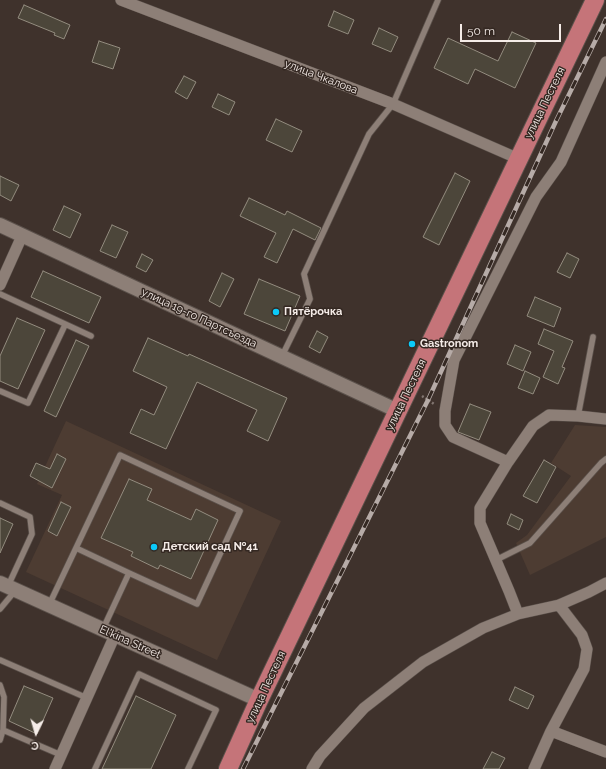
<!DOCTYPE html>
<html>
<head>
<meta charset="utf-8">
<style>
	body { margin:0 }
	#map { position:relative; width:606px; height:769px; overflow:hidden; background:#3f322c; font-family:Raleway,sans-serif }
	canvas { display:block }
	.north { position:absolute; left:16px; top:713px; width:40px; height:40px; -webkit-text-stroke:3px #342822; paint-order:stroke; rotate:185deg; font-size:11px; font-weight:700; line-height:16px; text-align:center; color:#f5ece8 }
	.north::after { content:''; display:block; margin:auto; width:14px; height:18px; background:#f5ece8; clip-path:polygon(50% 0,100% 100%,50% 72%,0 100%) }
	.scale { position:absolute; left:460px; top:24px; width:101px; height:18px; box-sizing:border-box; border:2px solid #f5ece8; border-top:0; padding-left:5px; font-size:12px; line-height:14px; white-space:nowrap; color:#f5ece8; -webkit-text-stroke:3px #342822; paint-order:stroke }
</style>
</head>
<body>
<div id="map">
<canvas width="606" height="769"></canvas>
<div class="north">С</div>
<div class="scale">50 m</div>
</div>
<script>
const c = document.querySelector('canvas').getContext('2d');
c.lineJoin = 'round';
function fillPath(path, color) {
  c.fillStyle = color;
  c.fill(path, 'evenodd');
}
function shape(rows) {
  const path = new Path2D();
  for (const r of rows) {
    path.moveTo(r[0], r[1]);
    for (let i = 2; i < r.length; i += 2) path.lineTo(r[i], r[i + 1]);
  }
  return path;
}
function trace(path, color, width, dash) {
  c.strokeStyle = color;
  c.lineWidth = width;
  c.lineCap = dash ? 'butt' : 'round';
  c.setLineDash(dash || []);
  c.stroke(path);
}
function drawText(font, color, halo, rows, align = 'center') {
  c.font = font + ' Raleway,sans-serif';
  c.lineWidth = 3;
  c.setLineDash([]);
  c.textBaseline = 'middle';
  c.strokeStyle = halo;
  c.fillStyle = color;
  for (const [text, x, y, turn = 0] of rows) {
    c.save();
    c.translate(x, y);
    c.rotate((+turn || 0) * Math.PI / 180);
    c.textAlign = isNaN(turn) ? turn : align;
    if (halo) c.strokeText(text, 0, 0);
    c.fillText(text, 0, 0);
    c.restore();
  }
}
fillPath(shape([
	[66,421,281,521,217,660,26,572,62,495,37,484],
	[575,425,606,427,606,537,530,575,516,543,527,535,571,476,551,463]
]), '#4d3c32');
const building = shape([
	[24,5,70,25,64,39,54,35,55,33,18,18,24,5],
	[334,11,354,20,348,34,328,26,334,11],
	[379,28,398,37,391,52,372,44,379,28],
	[512,32,536,43,515,88,475,69,468,84,434,68,448,38,498,61,512,32],
	[99,41,120,48,113,69,92,62,99,41],
	[184,76,196,82,187,99,175,92,184,76],
	[218,94,235,102,229,115,212,107,218,94],
	[276,119,302,131,292,152,266,140,276,119],
	[455,173,470,181,439,245,423,237,455,173],
	[0,176,19,185,11,201,0,195,0,176],
	[249,198,285,215,287,211,321,228,315,240,293,229,277,263,264,257,276,233,240,216,249,198],
	[64,206,81,214,70,238,53,230,64,206],
	[112,225,128,232,116,258,100,251,112,225],
	[567,253,579,259,570,278,557,272,567,253],
	[142,254,153,260,146,272,136,267,142,254],
	[43,271,101,297,89,323,31,297,43,271],
	[222,273,234,279,220,307,209,301,222,273],
	[259,279,300,296,285,331,244,314,259,279],
	[535,297,561,308,554,327,527,316,535,297],
	[17,318,45,330,18,389,0,381,0,356,17,318],
	[544,329,573,341,562,367,565,368,558,384,543,377,554,351,538,344,544,329],
	[317,331,328,337,320,353,309,347,317,331],
	[148,338,188,356,189,354,287,398,268,441,247,431,257,410,197,382,166,449,130,433,141,409,154,415,167,387,133,371,148,338],
	[76,340,89,346,56,417,44,411,76,340],
	[515,345,531,352,523,371,507,364,515,345],
	[525,371,540,378,533,394,518,388,525,371],
	[470,404,491,412,479,440,458,432,470,404],
	[57,454,66,459,52,488,30,476,36,463,50,469,57,454],
	[544,460,556,467,537,503,523,496,544,460],
	[129,479,152,489,147,500,191,520,196,509,218,520,191,579,160,565,158,569,131,556,133,552,101,538,129,479],
	[61,502,71,507,57,536,48,531,61,502],
	[511,514,523,520,519,530,507,524,511,514],
	[0,518,13,524,0,553,0,518],
	[24,686,53,698,37,734,9,721,24,686],
	[515,687,534,696,528,709,509,700,515,687],
	[136,696,176,715,151,769,102,769,136,696],
	[492,752,505,758,499,769,483,769,492,752]
]);
fillPath(building, '#4c463a');
trace(building, '#938c7f', 1);
const service = shape([
	[0,294,91,336],
	[282,356,310,299,304,274,369,134,393,104,438,0],
	[0,391,28,403,65,325],
	[578,416,593,337],
	[0,503,30,517,32,534,8,586],
	[76,548,129,573],
	[496,560,530,543,601,463,606,459],
	[49,605,120,455,240,511,197,604,129,573,103,629],
	[0,609,15,591],
	[0,660,87,698],
	[0,685,4,697,3,730,0,740],
	[3,730,61,755],
	[95,769,139,674,216,710,188,769]
]);
const minor = shape([
	[121,0,393,104,519,159],
	[0,285,22,236],
	[508,462,453,437,445,425,445,411,454,360,536,197,561,162,606,62],
	[518,614,509,591,480,523,480,508,508,462,533,426,549,415,578,416,606,419],
	[551,731,606,752],
	[55,769,115,635],
	[312,769,320,756,364,708,423,662,483,628,518,614,559,605,589,592,606,583],
	[534,769,551,731,584,669,587,649,582,635,559,605]
]);
const tertiary = shape([
	[0,225,398,411],
	[0,583,259,700]
]);
const primary = shape([
	[228,769,259,700,595,0]
]);
trace(service, '#5b514b', 7);
trace(minor, '#5b514b', 12);
trace(tertiary, '#5b514b', 16);
trace(primary, '#5b514b', 20);
trace(shape([
	[422,396,434,404]
]), '#837772', 2.5, [2, 2]);
trace(service, '#8d7f77', 5.5);
trace(minor, '#8d7f77', 11);
trace(tertiary, '#8d7f77', 14);
trace(primary, '#c57479', 18);
const rail = shape([
	[243,769,428,400,556,121,606,19]
]);
trace(rail, '#b6aba7', 4.5);
trace(rail, '#342822', 3, [9]);
for (const [x, y, r, color] of [
	[276,312,4,"#0bcafa"],
	[412,344,4,"#0bcafa"],
	[154,547,4,"#0bcafa"]
]) {
  const dot = new Path2D();
  dot.arc(x, y, r, 0, 2 * Math.PI);
  c.fillStyle = color;
  c.fill(dot);
  trace(dot, '#342822', 1.5);
}
drawText('11px', '#f5ece8', '#342822', [
	["улица Чкалова",321,77,21],
	["улица Пестеля",545,103,-64],
	["улица 19-го Партсъезда",199,318,25],
	["улица Пестеля",406,395,-64],
	["El'kina Street",130,642,24],
	["улица Пестеля",266,687,-65]
]);
drawText('bold 11px', '#f5ece8', '#342822', [
	["Пятёрочка",284,312],
	["Gastronom",420,344],
	["Детский сад №41",162,547]
], 'left');
</script>
</body>
</html>
